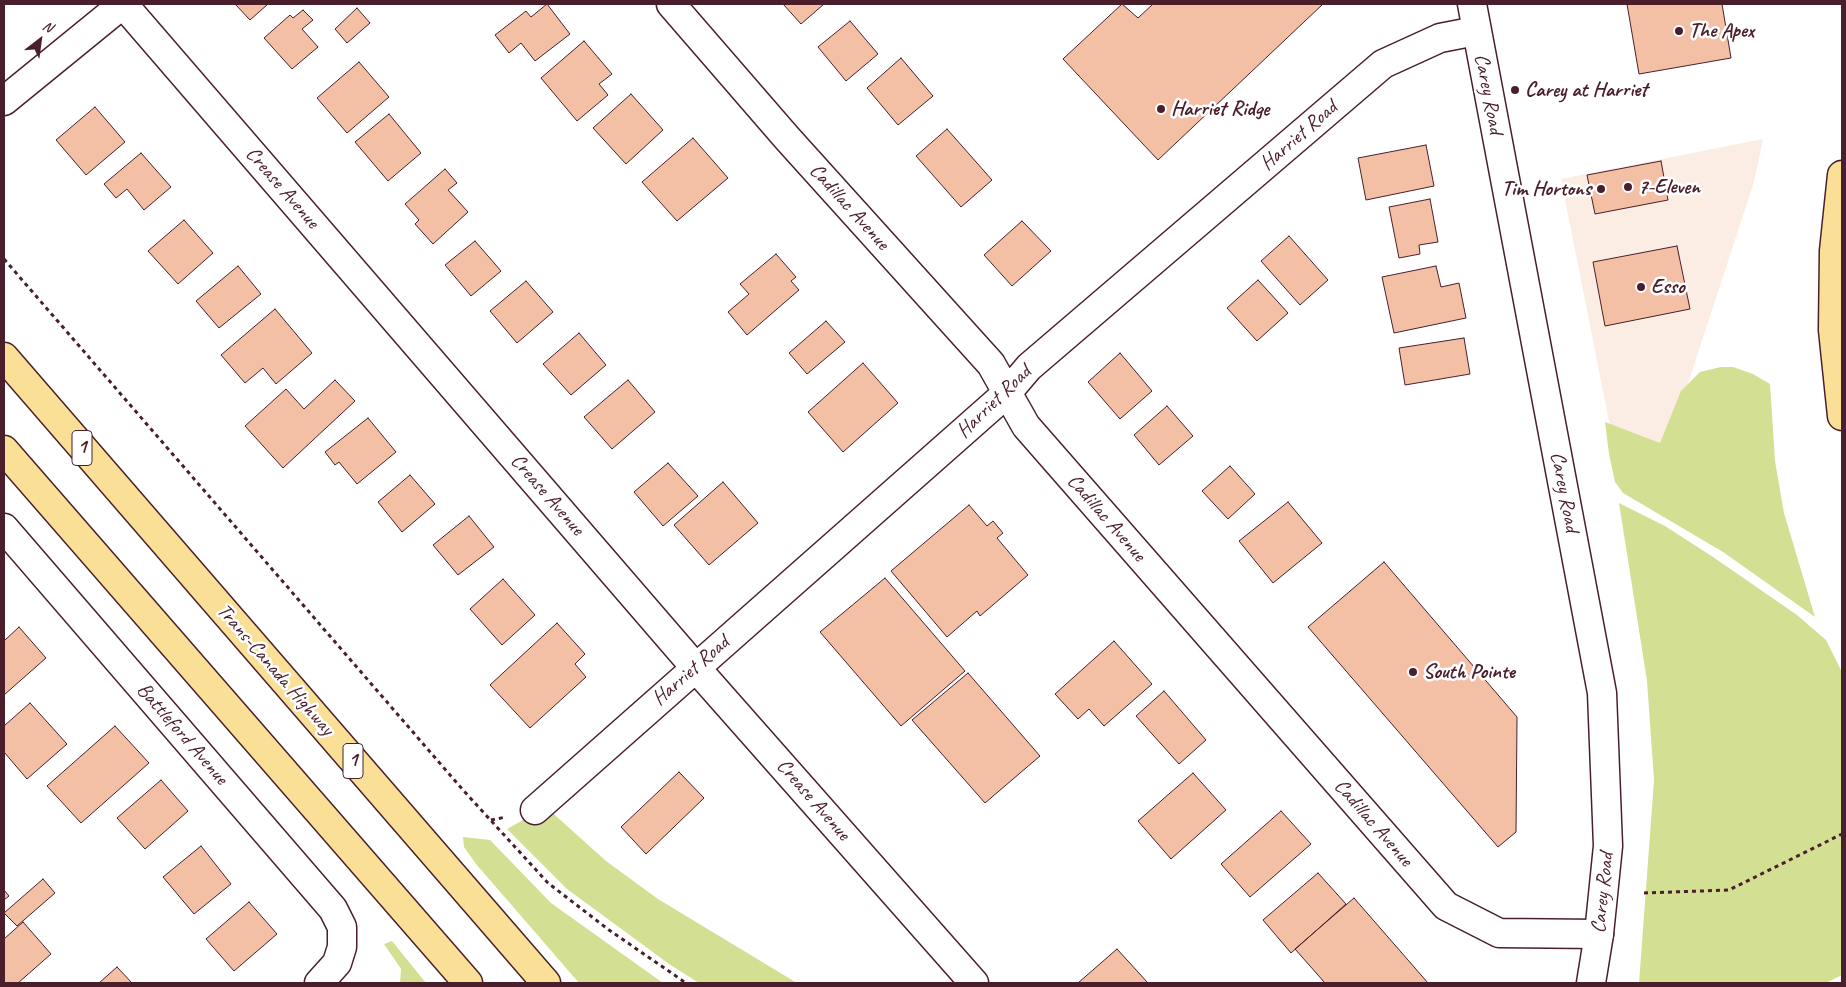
<!DOCTYPE html>
<html>
<head>
<meta charset="utf-8">
<style>
	body { margin:0 }
	#map { position:relative; width:1846px; height:987px; overflow:hidden; background:#fff; font-family:Caveat,sans-serif }
	canvas { display:block }
	.frame { position:absolute; inset:0; border:5px solid #4a1f2b; pointer-events:none }
	.north { position:absolute; left:15px; top:15px; width:50px; height:50px; -webkit-text-stroke:4px #fff; paint-order:stroke; rotate:30deg; font-size:14px; font-weight:700; line-height:20px; text-align:center; color:#4a1f2b }
	.north::after { content:''; display:block; margin:auto; width:18px; height:22px; background:#4a1f2b; clip-path:polygon(50% 0,100% 100%,50% 72%,0 100%) }
</style>
</head>
<body>
<div id="map">
<canvas width="1846" height="987"></canvas>
<div class="frame"></div>
<div class="north">N</div>
</div>
<script>
const c = document.querySelector('canvas').getContext('2d');
c.lineJoin = 'round';
function fillPath(path, color) {
  c.fillStyle = color;
  c.fill(path, 'evenodd');
}
function shape(rows) {
  const path = new Path2D();
  for (const r of rows) {
    path.moveTo(r[0], r[1]);
    for (let i = 2; i < r.length; i += 2) path.lineTo(r[i], r[i + 1]);
  }
  return path;
}
function trace(path, color, width, dash) {
  c.strokeStyle = color;
  c.lineWidth = width;
  c.lineCap = dash ? 'butt' : 'round';
  c.setLineDash(dash || []);
  c.stroke(path);
}
function drawText(font, color, halo, rows, align = 'center') {
  c.font = font + ' Caveat,sans-serif';
  c.lineWidth = 5;
  c.setLineDash([]);
  c.textBaseline = 'middle';
  c.strokeStyle = halo;
  c.fillStyle = color;
  for (const [text, x, y, turn = 0] of rows) {
    c.save();
    c.translate(x, y);
    c.rotate((+turn || 0) * Math.PI / 180);
    c.textAlign = isNaN(turn) ? turn : align;
    if (halo) c.strokeText(text, 0, 0);
    c.fillText(text, 0, 0);
    c.restore();
  }
}
fillPath(shape([
	[1763,139,1754,182,1655,484,1621,482,1561,179]
]), '#fbece4');
fillPath(shape([
	[1721,367,1733,367,1753,374,1770,384,1775,461,1784,513,1815,617,1723,552,1623,493,1615,482,1609,454,1605,422,1660,443,1681,391,1700,372],
	[1619,503,1665,526,1713,557,1797,615,1826,640,1842,672,1842,975,1826,983,1639,983,1654,780,1647,681],
	[546,807,606,861,658,899,797,983,699,983,669,964,567,889,507,829],
	[463,837,490,840,551,903,663,983,579,983,476,864,464,847],
	[392,941,426,983,400,983,401,969,384,944]
]), '#d3e094');
const building = shape([
	[235,4,268,4,250,20,235,4],
	[547,4,570,34,535,61,521,43,509,53,495,35,526,11,531,17,547,4],
	[783,4,824,4,801,24,783,4],
	[1122,4,1138,18,1153,4,1323,4,1158,160,1063,59,1122,4],
	[1627,4,1722,4,1731,58,1639,74,1627,4],
	[357,8,370,23,347,43,335,29,357,8],
	[303,10,313,20,302,29,318,47,292,69,264,38,290,15,293,18,303,10],
	[850,21,878,54,846,81,818,47,850,21],
	[584,41,612,74,599,84,608,95,577,121,541,78,584,41],
	[901,58,933,96,898,125,867,88,901,58],
	[359,62,389,97,347,133,317,98,359,62],
	[631,94,663,130,626,164,593,128,631,94],
	[95,107,125,142,86,175,56,140,95,107],
	[389,114,421,153,388,181,355,142,389,114],
	[947,129,992,180,961,207,916,156,947,129],
	[693,138,728,178,677,221,642,182,693,138],
	[1426,145,1434,186,1366,200,1358,158,1426,145],
	[141,153,171,187,144,210,127,189,116,198,104,184,141,153],
	[1661,161,1668,200,1595,214,1587,175,1661,161],
	[445,169,457,183,448,190,468,212,433,244,415,224,419,220,405,204,445,169],
	[1430,199,1438,242,1419,245,1420,254,1399,258,1389,207,1430,199],
	[184,220,213,253,178,284,148,251,184,220],
	[1022,221,1051,251,1012,286,984,255,1022,221],
	[1289,236,1328,280,1300,305,1261,261,1289,236],
	[475,241,501,271,471,296,445,265,475,241],
	[1677,246,1690,309,1605,326,1593,262,1677,246],
	[776,254,796,277,791,281,799,290,747,335,728,312,749,294,740,284,776,254],
	[238,266,261,294,219,328,196,301,238,266],
	[1436,266,1441,287,1459,283,1466,318,1394,333,1382,277,1436,266],
	[1258,280,1288,313,1257,341,1227,308,1258,280],
	[526,281,553,312,517,343,490,311,526,281],
	[275,309,312,353,276,384,263,368,245,383,221,355,275,309],
	[826,321,845,342,807,374,789,353,826,321],
	[579,333,606,365,571,395,543,364,579,333],
	[1464,338,1470,374,1405,385,1399,348,1464,338],
	[1120,353,1152,391,1120,419,1088,382,1120,353],
	[863,363,898,403,843,452,808,412,863,363],
	[335,380,355,401,283,468,245,426,286,389,304,409,335,380],
	[628,380,655,412,612,449,584,417,628,380],
	[1167,406,1193,436,1159,465,1134,435,1167,406],
	[368,418,396,452,357,484,339,462,335,465,325,452,368,418],
	[668,463,698,496,663,526,634,492,668,463],
	[1230,466,1255,494,1228,519,1202,491,1230,466],
	[410,475,435,504,402,532,378,502,410,475],
	[723,482,758,523,709,565,674,525,723,482],
	[1288,502,1322,543,1273,583,1239,541,1288,502],
	[969,505,987,526,993,521,1003,533,997,538,1028,575,980,616,977,611,947,637,891,571,969,505],
	[469,516,494,547,458,575,433,545,469,516],
	[1384,562,1517,717,1516,832,1498,847,1308,627,1384,562],
	[885,578,965,671,901,726,820,632,885,578],
	[503,579,535,615,502,645,470,609,503,579],
	[557,623,585,654,575,664,586,677,530,728,490,685,557,623],
	[19,627,46,658,4,695,4,641,19,627],
	[1114,641,1152,684,1104,726,1089,709,1078,719,1055,694,1114,641],
	[968,673,1040,756,985,803,912,720,968,673],
	[1164,691,1206,740,1179,764,1136,716,1164,691],
	[30,703,67,744,27,779,4,752,4,726,30,703],
	[115,726,149,763,81,823,47,786,115,726],
	[679,772,704,798,646,854,621,827,679,772],
	[1193,773,1226,810,1171,859,1138,821,1193,773],
	[161,780,188,811,145,849,117,818,161,780],
	[1281,811,1311,844,1250,897,1221,864,1281,811],
	[201,846,231,884,194,914,163,877,201,846],
	[1318,873,1346,904,1291,953,1263,920,1318,873],
	[43,879,55,893,17,926,4,913,43,879],
	[4,890,9,896,4,900,4,890],
	[1354,898,1428,983,1325,983,1295,949,1354,898],
	[249,902,277,934,234,971,206,939,249,902],
	[23,922,51,954,18,983,4,983,4,939,23,922],
	[1117,949,1148,983,1078,983,1117,949],
	[117,967,132,983,99,983,117,967]
]);
fillPath(building, '#f3bfa5');
trace(building, '#4a1f2b', 1);
const street = shape([
	[671,4,787,138,991,364,1026,426,1446,906,1499,933,1599,934],
	[4,101,123,4,695,667,974,983],
	[4,528,333,909,342,927,342,947,337,963,319,983],
	[535,810,1006,394,1029,367,1383,64,1440,38,1476,31]
]);
const secondary = shape([
	[1472,4,1602,693,1608,846,1599,934,1591,983]
]);
const highway = shape([
	[1842,175,1834,251,1833,330,1842,416],
	[4,357,546,983],
	[4,450,468,983]
]);
trace(street, '#4a1f2b', 31);
trace(secondary, '#4a1f2b', 31);
trace(highway, '#4a1f2b', 31);
trace(shape([
	[4,259,463,790,548,883,609,930,686,983],
	[491,820,506,817],
	[1644,893,1729,890,1842,834]
]), '#4a1f2b', 3, [4, 4]);
trace(street, '#fff', 28);
trace(secondary, '#fff', 28);
trace(highway, '#f9e096', 28);
for (const [x, y, r, color] of [
	[1679,31,5,"#4a1f2b"],
	[1515,90,5,"#4a1f2b"],
	[1161,109,5,"#4a1f2b"],
	[1628,187,5,"#4a1f2b"],
	[1601,189,5,"#4a1f2b"],
	[1641,287,5,"#4a1f2b"],
	[1413,672,5,"#4a1f2b"]
]) {
  const dot = new Path2D();
  dot.arc(x, y, r, 0, 2 * Math.PI);
  c.fillStyle = color;
  c.fill(dot);
  trace(dot, '#fff', 2);
}
for (const [x, y, w] of [
	[82,448,20],
	[353,761,20]
]) {
  const box = new Path2D();
  box.roundRect(x - w / 2, y - 17.5, w, 35, 4);
  c.fillStyle = '#fff';
  c.fill(box);
  trace(box, '#4a1f2b', 1);
}
drawText('bold 20px', '#4a1f2b', null, [
	["1",82,448],
	["1",353,761]
]);
drawText('bold 21px', '#4a1f2b', '#fff', [
	["The Apex",1689,31],
	["Carey at Harriet",1525,90],
	["Harriet Ridge",1171,109],
	["7-Eleven",1638,187],
	["Tim Hortons",1591,189,"right"],
	["Esso",1651,287],
	["South Pointe",1423,672]
], 'left');
drawText('21px', '#4a1f2b', '#fff', [
	["Carey Road",1488,94,79],
	["Harriet Road",1299,136,-41],
	["Crease Avenue",282,188,49],
	["Cadillac Avenue",849,207,48],
	["Harriet Road",994,402,-44],
	["Carey Road",1564,492,79],
	["Crease Avenue",547,495,49],
	["Cadillac Avenue",1106,518,49],
	["Trans-Canada Highway",275,670,49],
	["Harriet Road",691,671,-41],
	["Battleford Avenue",182,734,49],
	["Crease Avenue",813,800,49],
	["Cadillac Avenue",1373,823,49],
	["Carey Road",1603,893,-84]
]);
</script>
</body>
</html>
